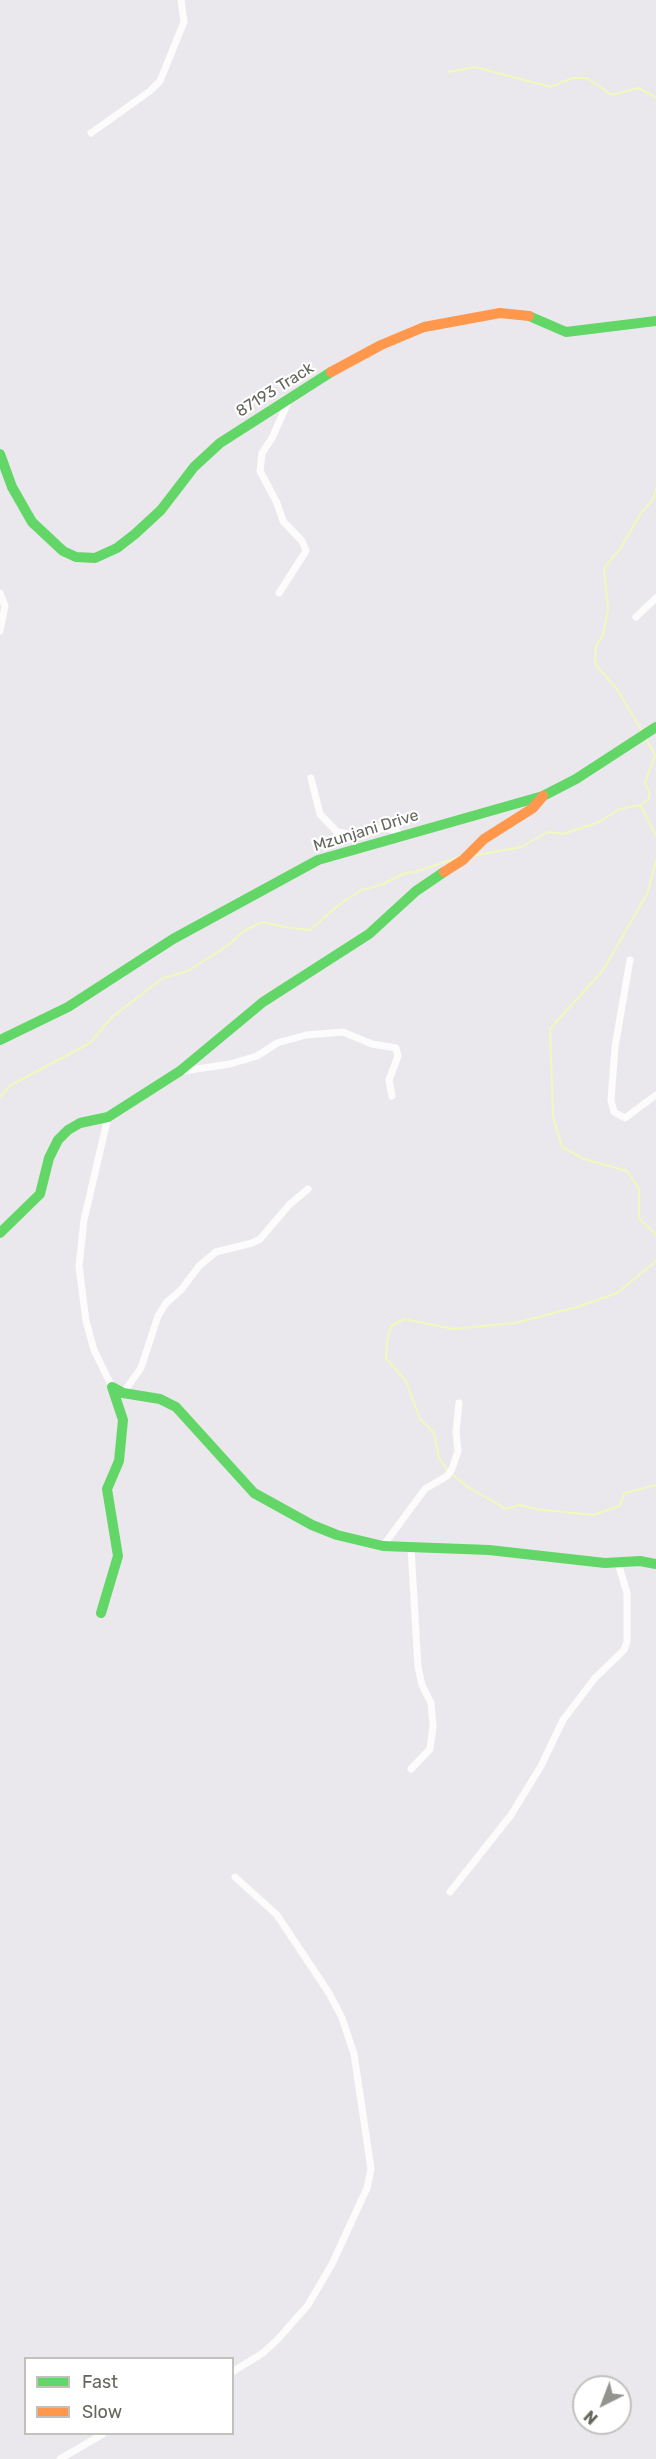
<!DOCTYPE html>
<html>
<head>
<meta charset="utf-8">
<style>
	body { margin:0 }
	#map { position:relative; width:656px; height:2459px; overflow:hidden; background:#eae8ed; font-family:Rubik,sans-serif }
	canvas { display:block }
	.legend { position:absolute; left:24px; top:2357px; width:210px; height:78px; box-sizing:border-box; background:#fff; border:2px solid #c1c2be; margin:0; padding:8px 10px; list-style:none; font-size:18px; color:#64675d }
	.legend li { display:flex; align-items:center; gap:12px; height:30px }
	.legend b { width:30px; border:2px solid #c1c2be }
	.north { position:absolute; left:572px; top:2375px; width:60px; height:60px; box-sizing:border-box; background:#fff; border:2px solid #c1c2be; border-radius:50%; rotate:222deg; font-size:16px; font-weight:700; line-height:24px; text-align:center; color:#64675d }
	.north::after { content:''; display:block; margin:auto; width:21px; height:27px; background:#93948f; clip-path:polygon(50% 0,100% 100%,50% 72%,0 100%) }
</style>
</head>
<body>
<div id="map">
<canvas width="656" height="2459"></canvas>
<ul class="legend">
<li><b style="height:8px;background:#63d668"></b>Fast</li>
<li><b style="height:8px;background:#ff974d"></b>Slow</li>
</ul>
<div class="north">N</div>
</div>
<script>
const c = document.querySelector('canvas').getContext('2d');
c.lineJoin = 'round';
function shape(rows) {
  const path = new Path2D();
  for (const r of rows) {
    path.moveTo(r[0], r[1]);
    for (let i = 2; i < r.length; i += 2) path.lineTo(r[i], r[i + 1]);
  }
  return path;
}
function trace(path, color, width, dash) {
  c.strokeStyle = color;
  c.lineWidth = width;
  c.lineCap = dash ? 'butt' : 'round';
  c.setLineDash(dash || []);
  c.stroke(path);
}
function drawText(font, color, halo, rows, align = 'center') {
  c.font = font + ' Rubik,sans-serif';
  c.lineWidth = 4.5;
  c.setLineDash([]);
  c.textBaseline = 'middle';
  c.strokeStyle = halo;
  c.fillStyle = color;
  for (const [text, x, y, turn = 0] of rows) {
    c.save();
    c.translate(x, y);
    c.rotate((+turn || 0) * Math.PI / 180);
    c.textAlign = isNaN(turn) ? turn : align;
    if (halo) c.strokeText(text, 0, 0);
    c.fillText(text, 0, 0);
    c.restore();
  }
}
trace(shape([
	[448,72,475,67,551,87,572,78,587,78,612,95,638,88,656,97],
	[642,731,617,689,595,664,596,646,603,635,608,609,604,568,621,548,641,513,652,501,656,489],
	[641,806,656,836],
	[471,856,521,847,548,832,563,834,599,822,620,809,640,805,648,800,650,793,645,783,655,755,646,739],
	[656,860,647,894,603,970,550,1029,553,1116,562,1147,584,1159,627,1171,639,1189,639,1218,656,1235],
	[0,1097,11,1085,90,1043,112,1017,163,978,188,971,227,946,245,930,263,922,284,927,310,930,341,903,362,890,381,885,405,873,415,872,457,858],
	[656,1261,617,1293,577,1307,515,1323,453,1329,404,1319,391,1326,387,1342,386,1358,406,1381,420,1419,434,1433,439,1458,448,1471,468,1487,506,1509,520,1505,536,1509,593,1515,619,1506,625,1493,656,1485]
]), '#f2f8bc', 2);
trace(shape([
	[91,133,150,91,160,81,184,22,181,0],
	[0,593,5,606,0,631],
	[279,593,306,551,302,541,283,521,277,503,260,471,262,453,272,438,289,400],
	[636,617,656,598],
	[311,778,320,814,337,832,350,834,385,828,397,831,400,837],
	[630,960,615,1047,611,1100,614,1112,625,1118,656,1095],
	[183,1071,230,1064,257,1056,277,1043,306,1035,343,1032,372,1044,396,1048,398,1056,389,1080,392,1096],
	[108,1117,84,1220,79,1266,86,1321,94,1350,112,1387],
	[123,1393,141,1368,158,1316,166,1303,181,1290,199,1266,216,1252,252,1243,260,1239,290,1204,308,1189],
	[383,1546,425,1489,447,1476,452,1469,458,1451,456,1432,459,1403],
	[411,1548,418,1667,422,1685,431,1703,433,1726,430,1749,411,1769],
	[450,1892,511,1815,541,1766,563,1720,595,1678,624,1650,627,1642,627,1593,618,1563],
	[232,2372,263,2353,278,2339,308,2305,332,2264,367,2188,371,2169,354,2054,342,2018,329,1993,277,1915,235,1877],
	[60,2459,103,2434]
]), '#fcfcfc', 7);
trace(shape([
	[529,316,566,332,656,321],
	[0,454,12,487,32,522,63,551,76,557,95,558,117,548,135,534,161,510,194,467,220,443,331,372],
	[0,1040,68,1007,173,939,318,860,543,796,576,779,656,727],
	[0,1233,40,1194,49,1158,58,1140,68,1130,80,1123,108,1117,180,1071,263,1002,369,934,416,891,444,872],
	[101,1613,118,1556,107,1489,119,1461,123,1420,112,1387,123,1393,160,1399,176,1407,254,1493,312,1525,337,1535,383,1546,489,1550,605,1563,640,1561,656,1564]
]), '#63d668', 10);
trace(shape([
	[331,372,381,345,424,327,500,313,529,316],
	[444,872,463,860,484,839,533,808,543,796]
]), '#ff974d', 10);
drawText('16px', '#64675d', '#fff', [
	["87193 Track",275,390,-32],
	["Mzunjani Drive",366,831,-17]
]);
</script>
</body>
</html>
